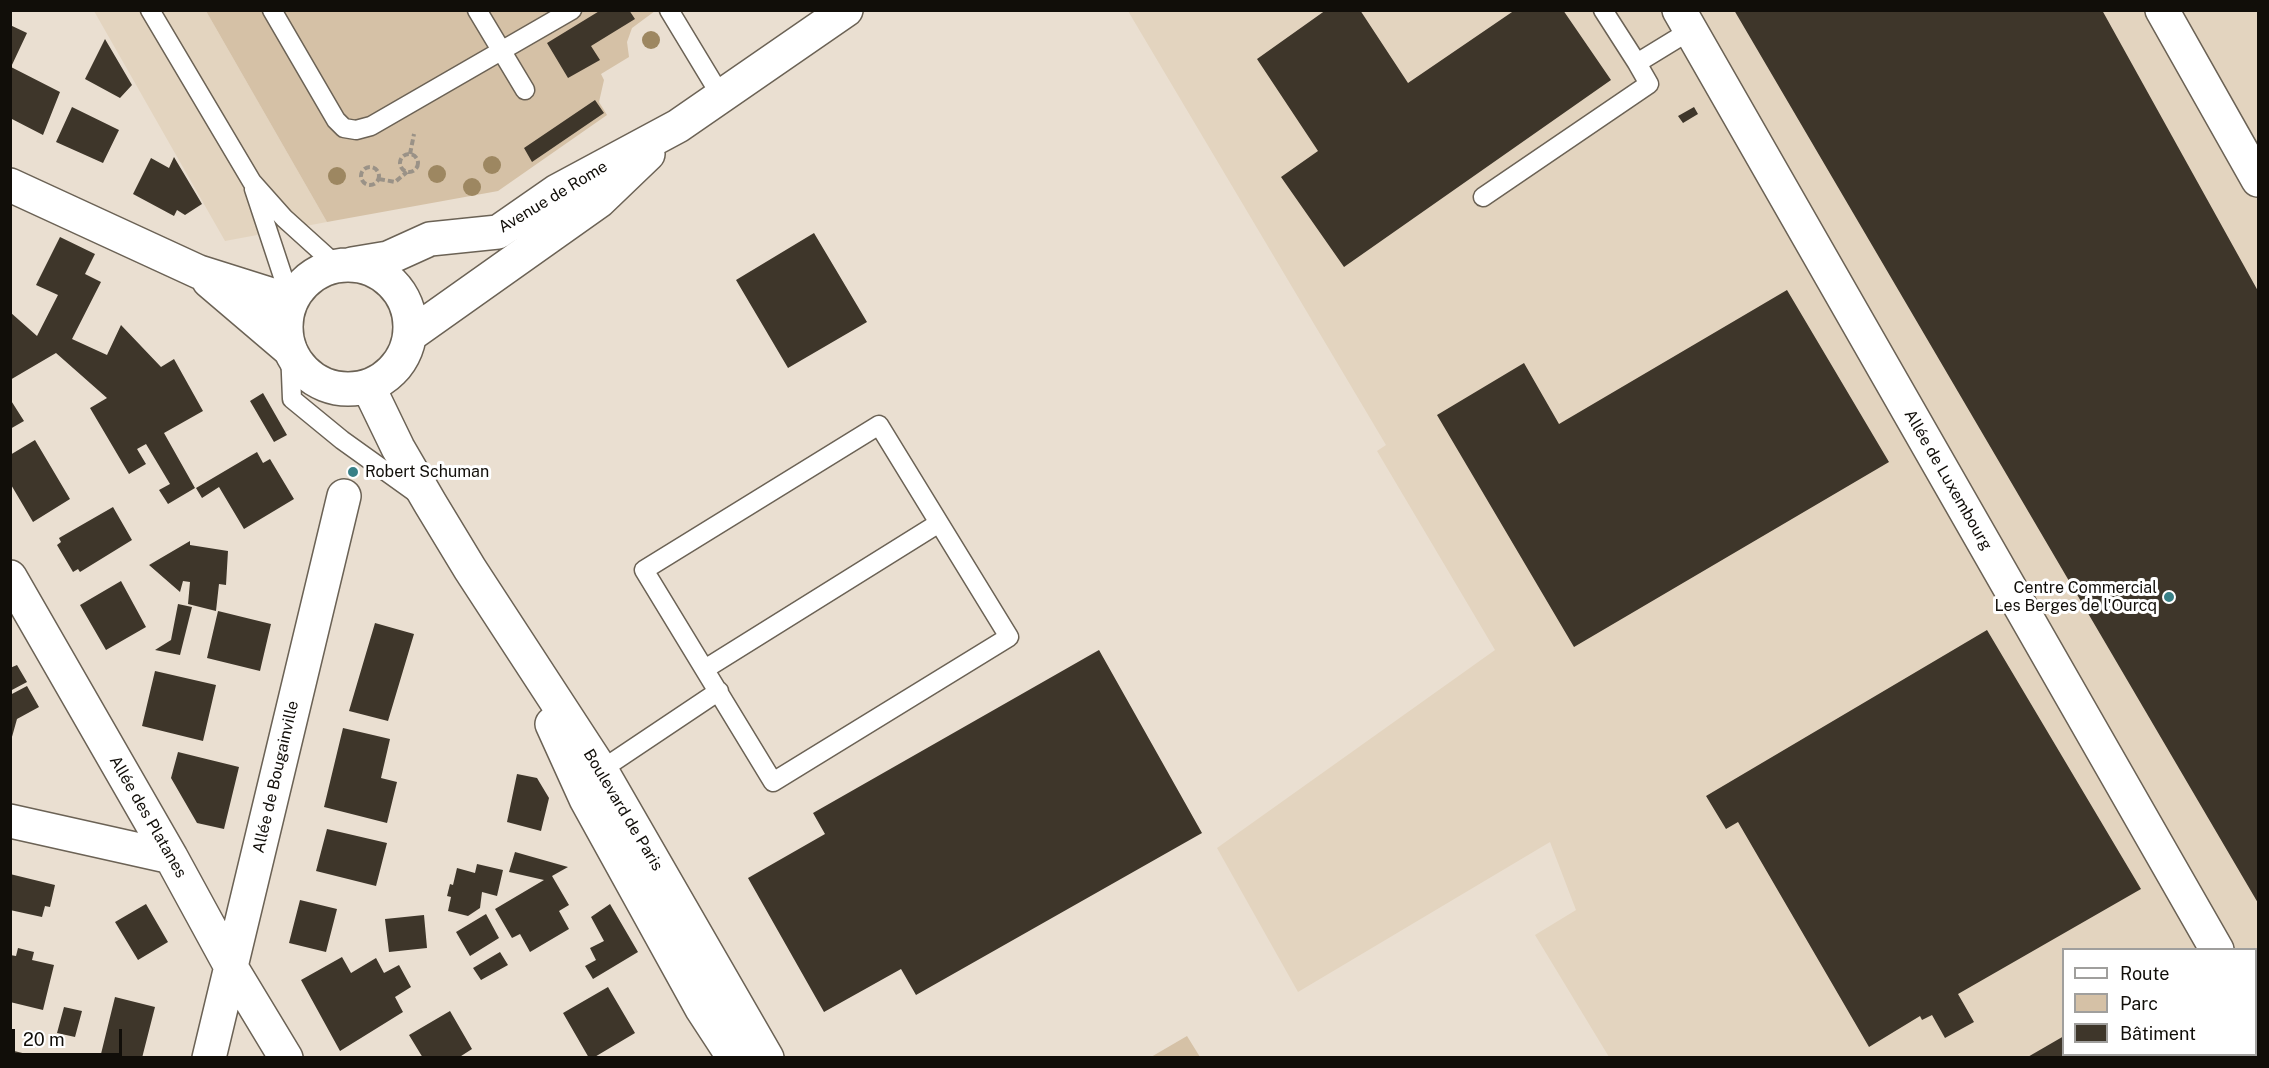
<!DOCTYPE html>
<html>
<head>
<meta charset="utf-8">
<style>
	body { margin:0 }
	#map { position:relative; width:2269px; height:1068px; overflow:hidden; background:#eadfd1; font-family:"Public Sans",sans-serif }
	canvas { display:block }
	.frame { position:absolute; inset:0; border:12px solid #110e09; pointer-events:none }
	.legend { position:absolute; left:2062px; top:948px; width:195px; height:108px; box-sizing:border-box; background:#fff; border:2px solid #a09f9d; margin:0; padding:8px 10px; list-style:none; font-size:18px; color:#110e09 }
	.legend li { display:flex; align-items:center; gap:12px; height:30px }
	.legend b { width:30px; border:2px solid #a09f9d }
	.scale { position:absolute; left:12px; top:1029px; width:110px; height:27px; box-sizing:border-box; border:3px solid #110e09; border-top:0; padding-left:8px; font-size:18px; line-height:21px; white-space:nowrap; color:#110e09; -webkit-text-stroke:4px #fff; paint-order:stroke }
</style>
</head>
<body>
<div id="map">
<canvas width="2269" height="1068"></canvas>
<div class="frame"></div>
<ul class="legend">
<li><b style="height:8px;background:#fff"></b>Route</li>
<li><b style="height:16px;background:#d5c1a6"></b>Parc</li>
<li><b style="height:16px;background:#3e362a"></b>Bâtiment</li>
</ul>
<div class="scale">20 m</div>
</div>
<script>
const c = document.querySelector('canvas').getContext('2d');
c.lineJoin = 'round';
function fillPath(path, color) {
  c.fillStyle = color;
  c.fill(path, 'evenodd');
}
function shape(rows) {
  const path = new Path2D();
  for (const r of rows) {
    if (r.length === 3) {
      path.moveTo(r[0] + r[2], r[1]);
      path.arc(r[0], r[1], r[2], 0, 2 * Math.PI);
      continue;
    }
    path.moveTo(r[0], r[1]);
    for (let i = 2; i < r.length; i += 2) path.lineTo(r[i], r[i + 1]);
  }
  return path;
}
function trace(path, color, width, dash) {
  c.strokeStyle = color;
  c.lineWidth = width;
  c.lineCap = dash ? 'butt' : 'round';
  c.setLineDash(dash || []);
  c.stroke(path);
}
function drawText(font, color, halo, rows, align = 'center') {
  c.font = font + ' "Public Sans",sans-serif';
  c.lineWidth = 6;
  c.setLineDash([]);
  c.textBaseline = 'middle';
  c.strokeStyle = halo;
  c.fillStyle = color;
  for (const [text, x, y, turn = 0] of rows) {
    c.save();
    c.translate(x, y);
    c.rotate((+turn || 0) * Math.PI / 180);
    c.textAlign = isNaN(turn) ? turn : align;
    if (halo) c.strokeText(text, 0, 0);
    c.fillText(text, 0, 0);
    c.restore();
  }
}
fillPath(shape([
	[94,11,206,11,327,222,225,241],
	[1128,11,2258,11,2258,1057,1609,1057,1535,935,1576,910,1550,842,1298,992,1217,848,1495,650,1377,451,1386,445],
	[2064,950,2256,950,2256,1054,2064,1054]
]), '#e3d4bf');
fillPath(shape([
	[206,11,655,11,632,28,627,42,629,57,601,74,604,80,599,102,607,115,498,191,327,222],
	[1187,1036,1200,1057,1151,1057]
]), '#d5c1a6');
fillPath(shape([
	[601,10,629,10,635,19,591,46,600,60,568,78,547,43],
	[1326,10,1360,10,1408,83,1515,10,1563,10,1611,80,1344,267,1281,177,1318,151,1257,59],
	[1734,10,2102,10,2258,291,2258,903],
	[10,25,27,33,11,67,60,92,43,135,10,118],
	[105,39,132,85,120,98,85,79],
	[595,100,604,113,532,162,524,148],
	[72,107,119,130,103,163,56,142],
	[1694,107,1698,114,1683,123,1678,116],
	[174,157,202,204,185,215,177,210,174,216,133,194,151,158,169,168],
	[814,233,867,322,788,368,736,280],
	[60,237,95,254,85,274,101,282,72,339,107,355,121,325,161,367,174,359,203,411,164,433,195,488,168,504,159,490,170,484,146,444,137,449,146,464,129,474,90,408,107,398,56,353,10,380,10,312,37,336,58,295,36,285],
	[1787,290,1889,462,1574,647,1437,415,1524,363,1559,424],
	[263,393,287,435,274,442,250,401],
	[10,399,24,421,10,429],
	[35,440,70,499,33,522,10,483,10,455],
	[257,452,263,463,270,459,294,499,244,529,219,487,202,498,196,488],
	[113,507,132,540,80,572,78,569,73,572,57,545,61,542,59,538],
	[190,541,190,545,228,551,226,585,219,584,216,611,188,604,190,582,183,581,180,592,149,565],
	[121,581,146,627,106,650,80,605],
	[178,604,192,607,180,655,155,650,171,640],
	[218,611,271,624,260,671,207,658],
	[375,623,414,634,388,721,349,711],
	[1987,630,2141,889,1958,994,1974,1022,1945,1038,1932,1015,1922,1020,1920,1016,1869,1047,1738,822,1726,829,1706,796],
	[1099,650,1202,833,916,995,901,969,824,1012,748,878,825,834,813,813],
	[17,665,27,682,10,691,10,668],
	[155,671,216,685,203,741,142,726],
	[27,686,39,707,17,719,10,744,10,695],
	[343,728,390,739,381,778,397,782,387,823,324,807],
	[178,752,239,767,224,829,197,823,171,778],
	[517,774,537,778,549,798,541,831,507,822],
	[327,829,387,843,376,886,316,871],
	[515,852,568,867,552,876,569,905,559,911,569,929,530,952,520,934,512,938,495,909,544,880,509,872],
	[477,864,503,870,497,896,482,892,480,908,468,916,448,911,451,897,447,896,450,884,453,885,457,868,475,873],
	[10,874,55,885,50,907,45,906,42,917,10,910],
	[300,900,337,909,326,952,289,943],
	[146,904,168,942,138,960,115,922],
	[610,904,638,952,593,979,585,966,596,960,590,948,604,941,591,917],
	[486,914,499,938,470,956,456,932],
	[424,915,427,948,389,952,385,919],
	[18,948,34,952,32,960,54,965,43,1010,10,1002,10,955,16,956],
	[500,952,508,965,481,980,473,968],
	[342,957,351,973,376,958,384,973,399,965,411,987,395,997,403,1012,340,1051,301,980],
	[608,987,635,1033,593,1058,589,1058,563,1013],
	[115,997,155,1007,142,1058,100,1058],
	[64,1007,82,1011,75,1037,57,1033],
	[450,1011,472,1049,458,1058,423,1058,409,1035],
	[2064,1036,2064,1054,2198,1054,2200,1058,2026,1058],
	[10,1050,39,1057,39,1058,10,1058]
]), '#3e362a');
const service = shape([
	[150,10,252,182,284,218,336,265],
	[272,10,336,120,344,128,356,130,371,126,572,10],
	[477,10,525,90],
	[669,10,721,96],
	[1603,10,1637,63],
	[254,189,291,301],
	[1483,197,1649,84,1637,63,1691,30],
	[290,350,292,399,342,440,416,493],
	[879,425,1009,637,773,782,644,570,879,425],
	[705,669,939,523],
	[601,770,719,691]
]);
const minor = shape([
	[1679,10,2217,950],
	[2162,10,2258,180],
	[10,185,199,272,291,301],
	[209,281,290,350],
	[10,577,171,857,231,967,286,1058],
	[10,821,171,857],
	[2256,1017,2258,1022],
	[209,1058,344,496]
]);
const tertiary = shape([
	[352,264,388,258,430,239,498,232,557,191,678,126,846,10],
	[348,327,62],
	[410,335,599,201,648,154],
	[368,386,398,448,430,503,470,569,601,770,767,1058],
	[552,724,586,799,702,1009,734,1058]
]);
trace(service, '#6b6255', 21);
trace(minor, '#6b6255', 36);
trace(tertiary, '#6b6255', 36);
trace(shape([
	[409,163,9],
	[410,154,414,134],
	[370,176,9],
	[379,179,395,182,407,172]
]), '#9a9287', 4, [6, 3]);
trace(service, '#fff', 18);
trace(minor, '#fff', 33);
trace(tertiary, '#fff', 33);
c.fillStyle = '#9d8761';
for (const [x, y] of [
	[651,40],
	[492,165],
	[437,174],
	[337,176],
	[472,187]
]) {
  c.beginPath();
  c.arc(x, y, 9, 0, 2 * Math.PI);
  c.fill();
}
for (const [x, y, r, color] of [
	[353,472,6,"#388087"],
	[2169,597,6,"#388087"]
]) {
  const dot = new Path2D();
  dot.arc(x, y, r, 0, 2 * Math.PI);
  c.fillStyle = color;
  c.fill(dot);
  trace(dot, '#fff', 2);
}
drawText('16px', '#110e09', '#fff', [
	["Avenue de Rome",553,197,-31],
	["Allée de Luxembourg",1948,480,60],
	["Allée de Bougainville",276,777,-77],
	["Boulevard de Paris",623,810,59],
	["Allée des Platanes",148,817,60]
]);
drawText('16px', '#110e09', '#fff', [
	["Robert Schuman",365,472],
	["Centre Commercial",2157,588,"right"],
	["Les Berges de l'Ourcq",2157,606,"right"]
], 'left');
</script>
</body>
</html>
